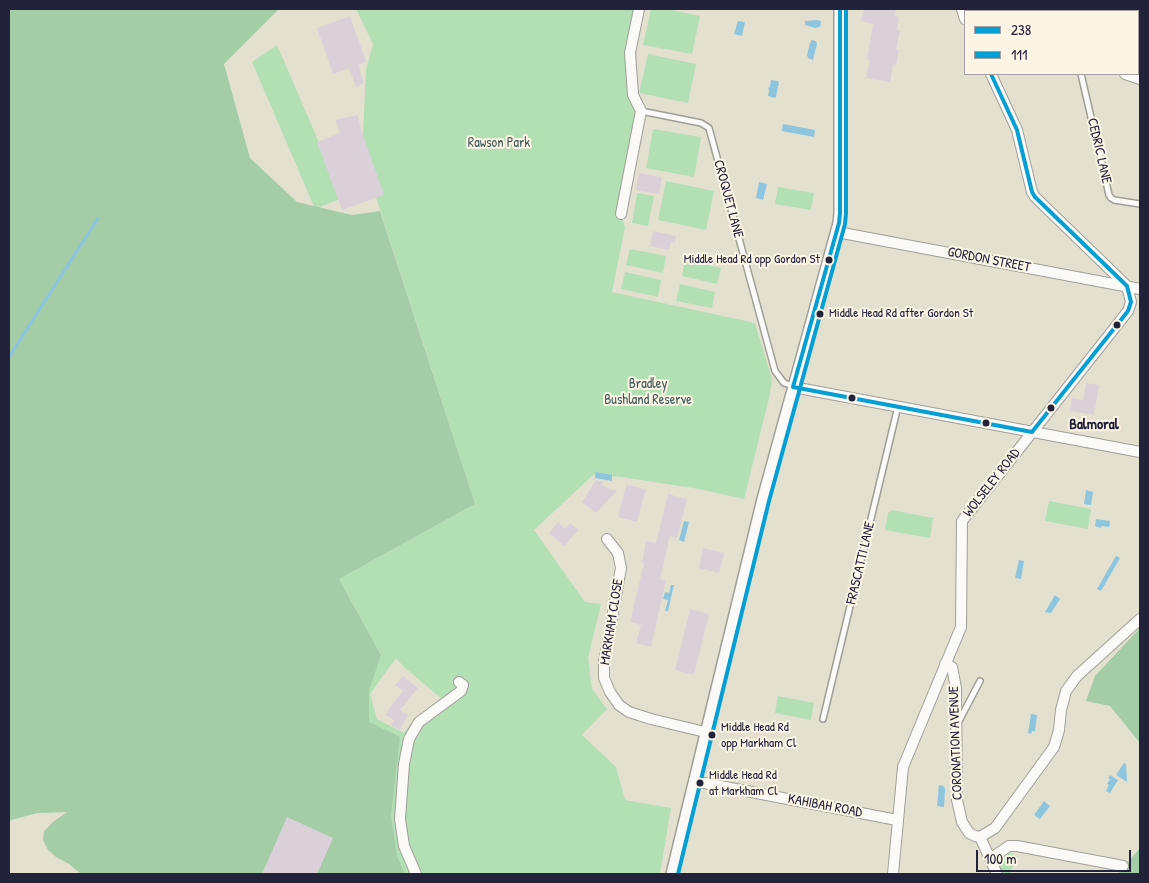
<!DOCTYPE html>
<html>
<head>
<meta charset="utf-8">
<style>
	body { margin:0 }
	#map { position:relative; width:1149px; height:883px; overflow:hidden; background:#e4e0cf; font-family:"Patrick Hand",sans-serif }
	canvas { display:block }
	.frame { position:absolute; inset:0; border:10px solid #22223b; pointer-events:none }
	.legend { position:absolute; left:964px; top:10px; width:175px; height:65px; box-sizing:border-box; background:#fcf5e5; border:1px solid #a5a1a1; margin:0; padding:6px 9px; list-style:none; font-size:15px; color:#22223b }
	.legend li { display:flex; align-items:center; gap:10px; height:25px }
	.legend b { width:25px; border:1px solid #a5a1a1 }
	.scale { position:absolute; left:976px; top:850px; width:155px; height:22px; box-sizing:border-box; border:2px solid #22223b; border-top:0; padding-left:6px; font-size:15px; line-height:18px; white-space:nowrap; color:#22223b; -webkit-text-stroke:4px #fcf5e5; paint-order:stroke }
</style>
</head>
<body>
<div id="map">
<canvas width="1149" height="883"></canvas>
<div class="frame"></div>
<ul class="legend">
<li><b style="height:6px;background:#059fd4"></b>238</li>
<li><b style="height:6px;background:#059fd4"></b>111</li>
</ul>
<div class="scale">100 m</div>
</div>
<script>
const c = document.querySelector('canvas').getContext('2d');
c.lineJoin = 'round';
function fillPath(path, color) {
  c.fillStyle = color;
  c.fill(path, 'evenodd');
}
function shape(rows) {
  const path = new Path2D();
  for (const r of rows) {
    path.moveTo(r[0], r[1]);
    for (let i = 2; i < r.length; i += 2) path.lineTo(r[i], r[i + 1]);
  }
  return path;
}
function trace(path, color, width, dash) {
  c.strokeStyle = color;
  c.lineWidth = width;
  c.lineCap = dash ? 'butt' : 'round';
  c.setLineDash(dash || []);
  c.stroke(path);
}
function drawText(font, color, halo, rows, align = 'center') {
  c.font = font + ' "Patrick Hand",sans-serif';
  c.lineWidth = 4;
  c.setLineDash([]);
  c.textBaseline = 'middle';
  c.strokeStyle = halo;
  c.fillStyle = color;
  for (const [text, x, y, turn = 0] of rows) {
    c.save();
    c.translate(x, y);
    c.rotate((+turn || 0) * Math.PI / 180);
    c.textAlign = isNaN(turn) ? turn : align;
    if (halo) c.strokeText(text, 0, 0);
    c.fillText(text, 0, 0);
    c.restore();
  }
}
fillPath(shape([
	[356,9,639,9,630,53,641,111,621,214,625,227,612,292,755,323,772,379,770,394,744,499,699,489,621,477,593,475,534,530,585,602,601,604,588,658,592,689,607,709,582,735,616,767,625,800,671,808,660,874,120,874,68,812,37,813,11,820,9,822,9,711,381,655,339,579,475,504,362,154,366,70,373,44],
	[396,658,405,668,442,699,415,718,404,733,377,719,370,694],
	[651,9,667,9,700,16,692,54,643,45],
	[277,45,321,147,340,199,315,209,252,62],
	[648,54,696,64,688,103,639,93],
	[653,129,701,137,694,177,646,168],
	[666,181,714,191,706,230,658,220],
	[778,187,814,193,811,210,775,204],
	[637,193,654,196,648,226,632,223],
	[630,249,666,256,663,273,626,265],
	[685,260,721,268,717,284,682,276],
	[625,272,661,280,658,297,621,289],
	[680,284,715,292,712,308,676,301],
	[1049,501,1091,509,1088,529,1045,521],
	[892,510,933,518,930,538,885,530,888,513],
	[778,696,814,703,811,720,775,713],
	[1011,853,1017,856,1010,874,1003,874,999,866,1002,860,1006,855]
]), '#b3dfb5');
fillPath(shape([
	[9,9,279,9,224,64,250,158,297,202,352,215,380,211,475,504,339,579,381,655,369,690,369,722,400,737,391,815,397,856,405,874,81,874,69,864,56,857,48,850,43,840,44,831,53,822,67,812,37,813,11,820,9,822],
	[1140,628,1140,743,1110,706,1086,701,1095,676],
	[1140,848,1140,874,1118,874]
]), '#a4cda7');
fillPath(shape([
	[817,20,821,21,820,27,815,28,805,25,805,21],
	[738,21,745,22,742,36,734,34],
	[811,40,816,41,817,44,813,60,808,58,807,55,810,43,811,43],
	[771,80,778,81,779,82,776,97,775,98,768,96,769,90,768,89,769,87,770,86],
	[783,124,815,130,814,137,782,131],
	[759,182,767,184,763,200,756,198],
	[596,472,612,475,612,481,595,478],
	[1086,490,1093,492,1091,505,1084,504],
	[1096,519,1110,521,1109,527,1102,526,1101,528,1095,526],
	[684,521,689,522,684,542,679,540],
	[1116,556,1120,558,1101,591,1097,589],
	[1019,560,1024,561,1021,579,1015,578],
	[671,585,674,585,668,611,665,611,668,600,663,599,665,592,669,593],
	[1055,595,1060,599,1051,613,1045,612],
	[1031,714,1037,715,1035,731,1032,731,1031,734,1028,733],
	[1124,763,1126,764,1127,782,1116,775],
	[1110,775,1118,780,1110,793,1106,791,1109,785,1107,784,1110,779,1108,778],
	[939,785,943,786,945,788,944,807,937,806],
	[1044,801,1050,806,1040,819,1034,815]
]), '#8ec5de');
trace(shape([
	[9,357,98,218]
]), '#8ec5de', 3);
fillPath(shape([
	[864,9,896,9,895,16,899,17,897,30,900,31,896,49,899,50,896,65,893,64,890,82,866,78,870,60,867,59,873,24,861,21],
	[350,16,366,62,358,65,364,83,356,87,349,68,333,74,317,28],
	[358,115,360,126,384,195,342,210,317,142,340,133,335,120],
	[639,173,662,177,659,194,636,190],
	[653,231,676,236,675,243,671,242,669,250,650,246],
	[1086,383,1099,385,1094,415,1070,411,1072,398,1083,400],
	[596,480,603,482,602,486,617,491,596,513,582,502],
	[626,485,646,489,637,522,618,517],
	[668,494,687,499,677,538,670,536,660,579,666,580,651,647,636,643,641,625,630,622,644,563,642,563,646,541,656,543],
	[558,522,565,529,570,523,578,530,564,546,549,533],
	[703,548,724,553,719,573,699,568],
	[690,609,709,614,694,675,675,670],
	[403,676,418,688,400,710,408,715,400,730,391,725,394,720,385,715,391,706,403,691,395,685],
	[287,817,333,838,317,874,262,874]
]), '#dad1d8');
const service = shape([
	[1081,74,1109,195,1111,198,1114,200,1140,204],
	[641,111,701,123,709,128,775,371,784,383,793,386],
	[823,719,898,406],
	[958,723,980,681]
]);
const minor = shape([
	[962,9,965,19],
	[982,9,983,11],
	[1125,74,1140,79],
	[621,214,641,111,633,95,630,53,639,9],
	[837,232,1140,289],
	[793,387,1140,452],
	[607,539,618,553,621,568,604,662,604,678,610,692,619,705,629,712,651,719,705,732],
	[945,664,952,667,956,688,957,800,962,822,969,833,975,836,980,837,995,828,1054,747,1059,730,1061,710,1066,691,1077,676,1140,619],
	[694,781,897,820],
	[980,837,997,874],
	[990,859,1009,846,1017,846,1123,866],
	[416,874,404,846,400,819,404,764,409,739,419,722,461,691,463,685,459,682],
	[893,874,903,767,961,627,962,521,1128,311,1131,302,1127,286,1035,197,1032,192,1017,130,991,74]
]);
const tertiary = shape([
	[672,874,763,499,839,223,840,213,840,9]
]);
trace(service, '#a09f97', 8);
trace(minor, '#a09f97', 12);
trace(tertiary, '#a09f97', 14);
trace(service, '#fbfaf8', 5);
trace(minor, '#fbfaf8', 10);
trace(tertiary, '#fbfaf8', 11);
trace(shape([
	[991,74,1017,130,1032,192,1035,197,1127,286,1131,302,1128,311,1032,432],
	[793,387,839,223,840,213,840,9],
	[793,387,1032,432]
]), '#059fd4', 4);
trace(shape([
	[678,874,769,501,845,224,846,213,846,9]
]), '#059fd4', 4);
for (const [x, y, r, color] of [
	[829,260,4.5,"#22223b"],
	[820,314,4.5,"#22223b"],
	[1117,325,4.5,"#22223b"],
	[852,398,4.5,"#22223b"],
	[1051,408,4.5,"#22223b"],
	[986,423,4.5,"#22223b"],
	[712,735,4.5,"#22223b"],
	[700,783,4.5,"#22223b"]
]) {
  const dot = new Path2D();
  dot.arc(x, y, r, 0, 2 * Math.PI);
  c.fillStyle = color;
  c.fill(dot);
  trace(dot, '#fcf5e5', 2);
}
drawText('13px', '#22223b', '#fcf5e5', [
	["Middle Head Rd opp Gordon St",820,260,"right"],
	["Middle Head Rd after Gordon St",829,314],
	["Middle Head Rd",721,728],
	["opp Markham Cl",721,744],
	["Middle Head Rd",709,776],
	["at Markham Cl",709,792]
], 'left');
drawText('14px', '#425a59', '#fcf5e5', [
	["Rawson Park",499,143],
	["Bradley",648,384],
	["Bushland Reserve",648,400]
]);
drawText('14px', '#22223b', '#fcf5e5', [
	["CEDRIC LANE",1099,151,77],
	["CROQUET LANE",728,199,75],
	["GORDON STREET",989,260,11],
	["WOLSELEY ROAD",992,483,-52],
	["FRASCATTI LANE",861,563,-77],
	["MARKHAM CLOSE",612,622,-81],
	["CORONATION AVENUE",956,743,-92],
	["KAHIBAH ROAD",825,806,11]
]);
drawText('bold 15px', '#22223b', '#fcf5e5', [
	["Balmoral",1094,425]
]);
</script>
</body>
</html>
